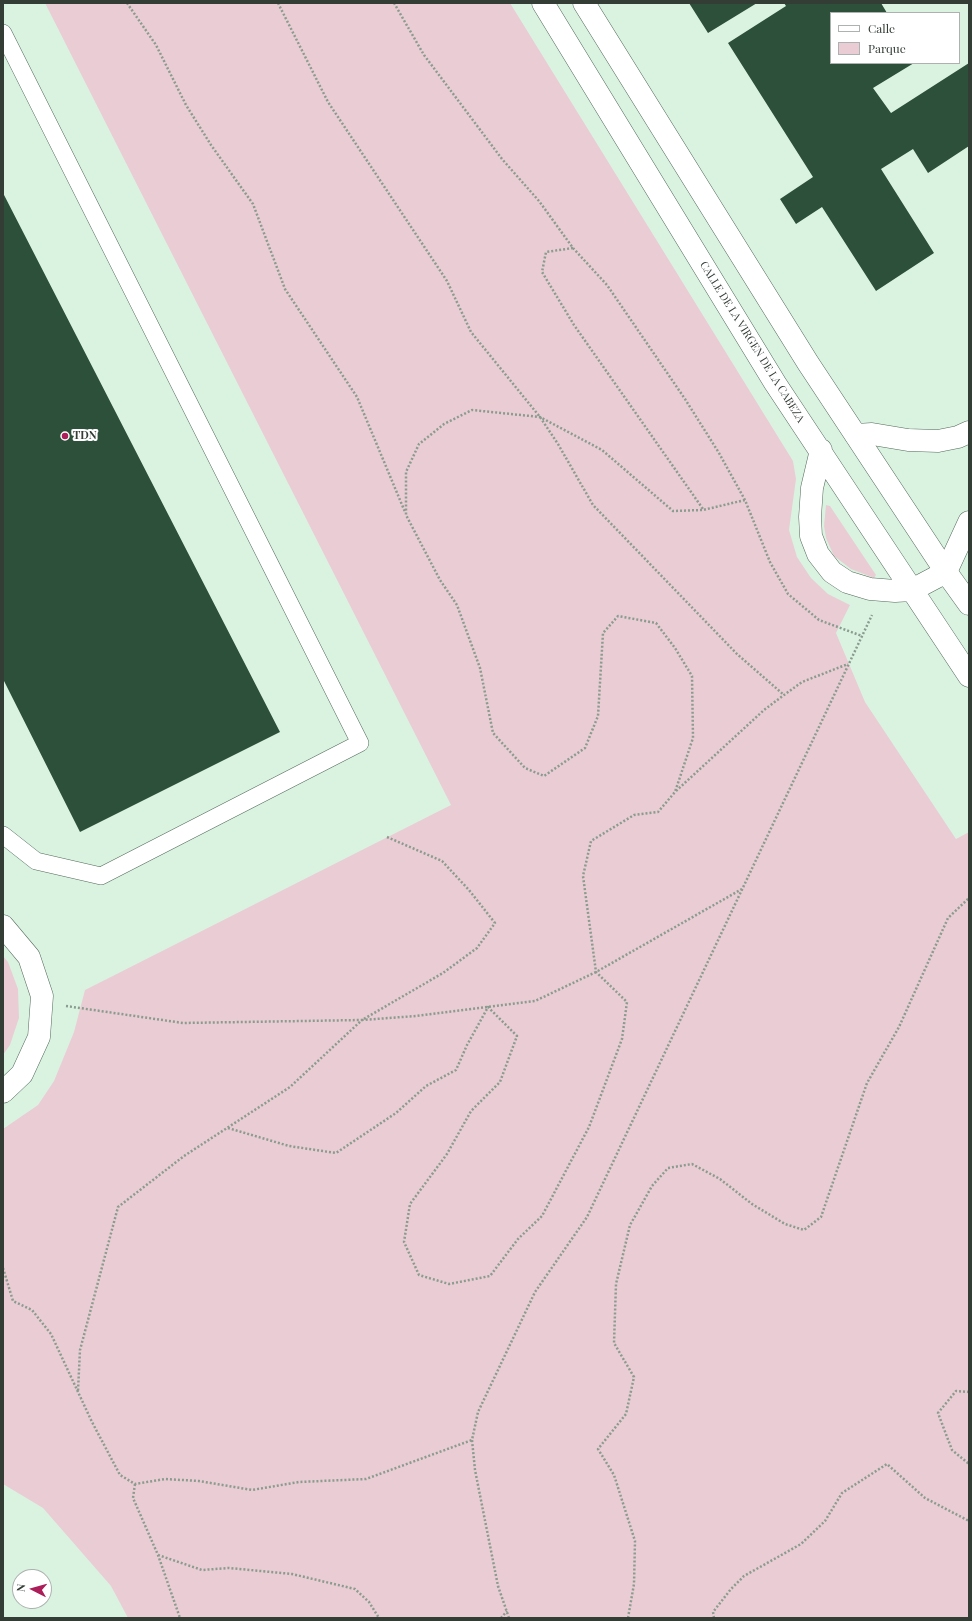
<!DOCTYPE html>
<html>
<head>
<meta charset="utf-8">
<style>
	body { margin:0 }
	#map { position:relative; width:972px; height:1621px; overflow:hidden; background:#daf3e1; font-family:"Playfair Display",serif }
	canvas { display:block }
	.frame { position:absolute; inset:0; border:4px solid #333d36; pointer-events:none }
	.legend { position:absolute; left:830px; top:12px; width:130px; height:52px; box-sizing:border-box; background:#fff; border:1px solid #adb1af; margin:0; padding:5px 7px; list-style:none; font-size:12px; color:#333d36 }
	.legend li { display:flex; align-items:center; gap:8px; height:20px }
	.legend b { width:20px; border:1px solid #adb1af }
	.north { position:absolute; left:12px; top:1569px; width:40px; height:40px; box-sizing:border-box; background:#fff; border:1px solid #adb1af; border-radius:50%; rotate:276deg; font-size:11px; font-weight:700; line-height:16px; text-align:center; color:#333d36 }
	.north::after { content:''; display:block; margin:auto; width:14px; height:18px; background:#ac1e59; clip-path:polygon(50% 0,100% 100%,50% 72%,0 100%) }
</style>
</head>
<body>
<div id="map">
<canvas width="972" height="1621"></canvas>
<div class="frame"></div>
<ul class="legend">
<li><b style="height:5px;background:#fff"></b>Calle</li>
<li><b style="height:11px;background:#eacdd4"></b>Parque</li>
</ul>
<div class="north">N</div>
</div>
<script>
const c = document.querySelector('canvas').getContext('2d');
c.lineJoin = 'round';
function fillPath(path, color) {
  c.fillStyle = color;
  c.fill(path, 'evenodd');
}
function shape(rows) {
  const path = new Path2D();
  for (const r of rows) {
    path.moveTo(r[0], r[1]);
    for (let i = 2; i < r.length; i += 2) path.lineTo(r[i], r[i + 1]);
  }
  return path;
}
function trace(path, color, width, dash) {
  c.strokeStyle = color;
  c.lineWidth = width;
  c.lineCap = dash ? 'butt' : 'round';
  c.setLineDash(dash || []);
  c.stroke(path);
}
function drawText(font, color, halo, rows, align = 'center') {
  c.font = font + ' "Playfair Display",serif';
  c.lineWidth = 4;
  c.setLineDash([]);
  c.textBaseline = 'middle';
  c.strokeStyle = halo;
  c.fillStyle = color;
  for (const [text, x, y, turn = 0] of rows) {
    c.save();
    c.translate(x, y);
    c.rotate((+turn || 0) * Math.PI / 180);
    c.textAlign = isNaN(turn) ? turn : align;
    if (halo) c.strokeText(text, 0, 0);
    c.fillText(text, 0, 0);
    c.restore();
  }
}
fillPath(shape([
	[45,3,510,3,793,461,796,479,789,530,797,557,811,578,828,594,850,605,836,633,865,702,956,839,969,832,969,1618,128,1618,111,1586,43,1508,3,1484,3,1129,38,1105,54,1081,74,1032,85,990,451,805],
	[826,505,830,506,876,575,874,578,851,569,834,556,826,538,824,526],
	[3,956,8,962,18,989,19,1018,10,1045,3,1055]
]), '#eacdd4');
fillPath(shape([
	[689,3,757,3,708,33],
	[784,3,881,3,887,13,831,13,831,63,914,63,873,88,891,113,969,63,969,146,928,173,913,149,881,169,934,253,876,291,822,207,796,224,780,199,813,177,728,43,786,6],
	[3,193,280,732,80,832,3,679]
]), '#2d503a');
const service = shape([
	[3,33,360,743,101,876,36,861,3,835]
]);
const minor = shape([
	[856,435,872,434,908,440,938,441,958,437,969,432],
	[946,572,969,522],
	[3,926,29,957,42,996,39,1037,22,1074,3,1092]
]);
const secondary = shape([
	[543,3,775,383,969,676],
	[584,3,808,363,946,572,969,604],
	[821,450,812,488,810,517,811,536,818,554,832,572,847,582,870,589,895,591,912,590,946,572]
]);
trace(service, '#53695a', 18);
trace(minor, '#53695a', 23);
trace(secondary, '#53695a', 23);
trace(shape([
	[127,3,156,45,186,105,211,145,253,204,285,289,357,397,405,512],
	[278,3,328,102,447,281,471,332,540,417,558,444,593,505,737,654,784,695],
	[394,3,424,55,502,159,539,201,573,248,607,285,685,399,719,453,745,500,770,562,788,594,819,620,862,636],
	[573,248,546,252,542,272,574,325,703,509],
	[676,791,764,710,784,695,802,682,848,664],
	[387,837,442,861,469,890,495,923,477,948,443,973,362,1020,416,1016,535,1001,596,972,742,889],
	[66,1006,183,1023,362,1020,290,1087,184,1156,118,1207,80,1350,78,1391],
	[228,1128,289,1146,336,1153,396,1113,426,1086,456,1070,467,1045,488,1007,517,1036,500,1082,471,1111,447,1154,410,1204,404,1242,419,1275,449,1284,490,1276,518,1239,542,1216,589,1127,622,1039,627,1002,596,972,583,876,591,841,634,815,658,812,675,792,693,738,692,676,675,648,656,623,618,616,603,633,598,716,585,748,544,776,525,768,493,733,480,668,457,605,440,580,406,515,406,472,419,444,444,424,472,410,540,417,602,450,673,511,703,510,745,500],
	[3,1268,13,1301,32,1310,51,1334,92,1422,120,1475,135,1484,165,1479,199,1481,252,1490,299,1482,366,1479,472,1440],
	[969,1392,956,1391,938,1413,952,1450,969,1464],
	[135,1484,133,1498,158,1555,180,1618],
	[158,1555,202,1570,229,1568,292,1574,355,1589,369,1602,379,1618],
	[501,1618,507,1611],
	[509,1618,498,1586,475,1470,472,1440,478,1412,535,1292,587,1217,872,615],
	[628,1618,634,1584,635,1541,614,1475,598,1449,626,1414,634,1377,614,1343,616,1284,630,1225,652,1186,668,1168,692,1164,720,1179,752,1204,785,1224,804,1230,821,1217,867,1083,899,1027,948,918,969,898],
	[714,1618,713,1612,731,1589,744,1576,801,1544,825,1521,842,1493,887,1464,925,1498,969,1521]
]), '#8a9b8f', 2.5, [2, 2]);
trace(service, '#fff', 17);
trace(minor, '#fff', 22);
trace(secondary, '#fff', 22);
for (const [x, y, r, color] of [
	[65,436,4,"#ac1e59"]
]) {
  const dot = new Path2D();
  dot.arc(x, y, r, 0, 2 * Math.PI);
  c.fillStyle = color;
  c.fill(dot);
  trace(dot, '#fff', 1.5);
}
drawText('11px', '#333d36', '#fff', [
	["CALLE DE LA VIRGEN DE LA CABEZA",752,342,58]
]);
drawText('bold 11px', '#333d36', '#fff', [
	["TDN",73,436]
], 'left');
</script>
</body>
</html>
